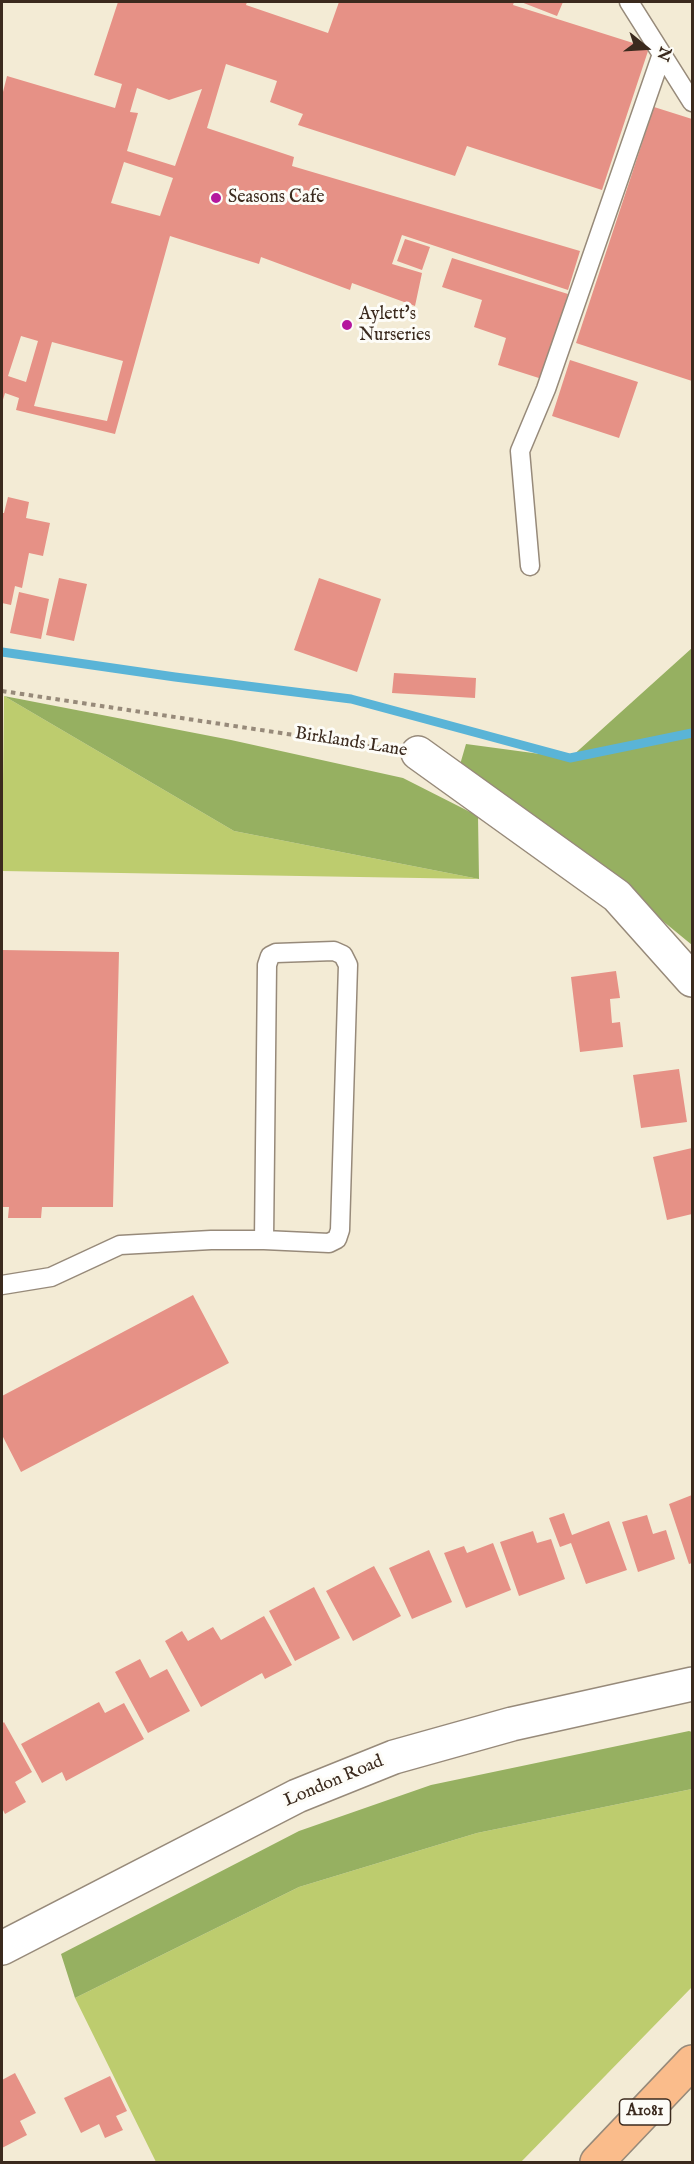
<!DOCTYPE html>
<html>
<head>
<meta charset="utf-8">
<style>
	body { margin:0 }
	#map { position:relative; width:694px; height:2164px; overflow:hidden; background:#f3ebd5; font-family:"IM FELL English",serif }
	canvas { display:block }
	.frame { position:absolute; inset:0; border:3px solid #3b2a1e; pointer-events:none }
	.north { position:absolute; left:616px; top:18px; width:60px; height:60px; -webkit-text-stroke:4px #fdfcf7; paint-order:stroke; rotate:108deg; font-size:16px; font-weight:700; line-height:24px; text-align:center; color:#3b2a1e }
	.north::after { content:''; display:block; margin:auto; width:21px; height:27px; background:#3b2a1e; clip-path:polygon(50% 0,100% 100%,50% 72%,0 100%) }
</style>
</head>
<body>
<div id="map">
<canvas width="694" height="2164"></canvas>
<div class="frame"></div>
<div class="north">N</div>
</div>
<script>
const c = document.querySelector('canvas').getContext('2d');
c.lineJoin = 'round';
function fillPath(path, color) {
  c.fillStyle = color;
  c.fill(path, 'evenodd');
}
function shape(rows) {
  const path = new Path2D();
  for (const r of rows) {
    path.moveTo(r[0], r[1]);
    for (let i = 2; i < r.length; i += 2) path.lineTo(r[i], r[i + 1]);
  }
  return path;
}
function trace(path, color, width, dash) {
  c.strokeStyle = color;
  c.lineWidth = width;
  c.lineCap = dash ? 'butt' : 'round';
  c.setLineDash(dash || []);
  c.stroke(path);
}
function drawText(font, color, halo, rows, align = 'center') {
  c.font = font + ' "IM FELL English",serif';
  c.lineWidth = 6;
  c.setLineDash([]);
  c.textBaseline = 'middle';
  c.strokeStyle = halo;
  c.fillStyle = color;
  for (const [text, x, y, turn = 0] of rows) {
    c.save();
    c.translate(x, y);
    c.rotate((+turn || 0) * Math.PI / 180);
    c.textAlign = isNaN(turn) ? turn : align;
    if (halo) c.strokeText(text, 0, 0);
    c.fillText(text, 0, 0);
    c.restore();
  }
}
fillPath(shape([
	[4,696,234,831,479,879,2,871],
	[692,1789,692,1987,521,2162,156,2162,75,1998,299,1887,477,1833]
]), '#bdcc6e');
fillPath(shape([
	[692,648,692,945,546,825,459,768,466,744,570,758],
	[4,696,231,740,403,778,478,816,479,879,234,831],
	[689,1731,692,1732,692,1789,477,1833,299,1887,75,1998,61,1954,299,1831,431,1785]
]), '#96b061');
trace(shape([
	[2,652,175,677,351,699,570,758,692,733]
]), '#5ab4d7', 9);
fillPath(shape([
	[118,2,247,2,246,5,328,33,339,2,514,2,513,5,649,48,602,190,467,146,455,176,298,125,303,114,270,102,277,81,226,64,207,128,294,157,292,166,580,251,568,290,402,235,392,264,422,273,415,306,352,283,350,290,261,257,259,264,170,236,115,434,16,410,19,398,5,393,2,403,2,96,7,76,115,108,122,84,94,75],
	[137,88,169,100,202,89,175,166,127,151,138,113,130,112],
	[124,162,173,178,160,216,111,203],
	[21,336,38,341,26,382,8,376],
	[52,342,123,361,107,421,34,406],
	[521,2,563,2,557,16],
	[654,107,692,119,692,381,576,343],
	[405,239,430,247,422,270,397,261],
	[452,258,568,294,542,379,498,365,506,338,474,327,482,300,442,287],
	[570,360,638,382,619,438,552,416],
	[8,497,29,502,26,518,50,523,43,556,29,553,22,588,15,586,11,605,2,603,2,513,4,513],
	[59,578,87,584,74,641,46,635],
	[319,578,381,599,357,672,294,650],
	[19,592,49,599,41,639,10,633],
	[394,673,476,678,475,698,392,693],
	[2,950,119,952,113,1207,42,1207,41,1218,8,1218,9,1207,2,1207],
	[616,971,620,998,610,999,612,1023,620,1022,623,1047,580,1052,571,977],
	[679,1069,687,1122,641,1128,633,1075],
	[692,1148,692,1214,667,1220,653,1157],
	[193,1295,229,1363,21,1472,2,1435,2,1396],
	[692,1495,692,1563,689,1564,669,1504],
	[564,1513,572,1535,609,1521,627,1570,586,1584,571,1543,560,1547,549,1518],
	[647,1515,653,1534,666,1530,675,1559,638,1572,622,1522],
	[533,1531,537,1543,551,1539,565,1579,519,1596,500,1542],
	[493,1543,511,1590,466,1608,444,1553,464,1546,467,1553],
	[429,1550,452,1602,412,1619,389,1568],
	[374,1566,401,1616,353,1641,326,1591],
	[314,1587,340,1638,295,1661,269,1611],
	[264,1616,292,1665,265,1679,262,1673,201,1707,165,1641,182,1631,188,1641,213,1627,221,1640],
	[140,1659,150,1678,167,1669,190,1711,148,1733,115,1672],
	[99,1702,105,1713,124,1703,144,1739,66,1781,62,1772,42,1783,21,1744],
	[4,1722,32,1772,15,1782,26,1802,5,1814,2,1808,2,1724],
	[15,2073,36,2113,20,2121,27,2135,2,2148,2,2080],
	[110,2076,127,2111,116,2116,123,2130,105,2138,99,2124,81,2133,64,2098]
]), '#e69186');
const service = shape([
	[629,2,692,102],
	[530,566,520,451,546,389,662,54],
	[2,1285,51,1277,120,1245,211,1240,264,1240,329,1243,337,1239,340,1230,348,965,343,955,334,951,276,953,270,956,267,965,264,1240]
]);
const minor = shape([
	[418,753,617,896,692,980],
	[2,1948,297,1796,394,1757,512,1724,692,1684]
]);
const primary = shape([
	[597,2162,692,2062]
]);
trace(service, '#978a7a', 21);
trace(minor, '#978a7a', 36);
trace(primary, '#978a7a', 36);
trace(shape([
	[2,691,387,749]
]), '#978a7a', 4, [4.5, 4.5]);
trace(service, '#fff', 18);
trace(minor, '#fff', 33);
trace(primary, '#fabc8b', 33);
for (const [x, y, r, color] of [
	[216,198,6,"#b5179e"],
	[347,325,6,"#b5179e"]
]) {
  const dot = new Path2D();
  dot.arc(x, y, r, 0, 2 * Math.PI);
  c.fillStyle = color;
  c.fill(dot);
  trace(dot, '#fdfcf7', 2);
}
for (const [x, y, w] of [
	[645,2112,51]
]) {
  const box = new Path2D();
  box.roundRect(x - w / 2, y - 13, w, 26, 4.5);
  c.fillStyle = '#fdfcf7';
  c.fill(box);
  trace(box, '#3b2a1e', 1.5);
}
drawText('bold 16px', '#3b2a1e', null, [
	["A1081",645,2112]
]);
drawText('18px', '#3b2a1e', '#fdfcf7', [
	["Seasons Cafe",228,198],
	["Aylett's",359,315],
	["Nurseries",359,336]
], 'left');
drawText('18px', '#3b2a1e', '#fdfcf7', [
	["Birklands Lane",351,743,9],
	["London Road",334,1782,-23]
]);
</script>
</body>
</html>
